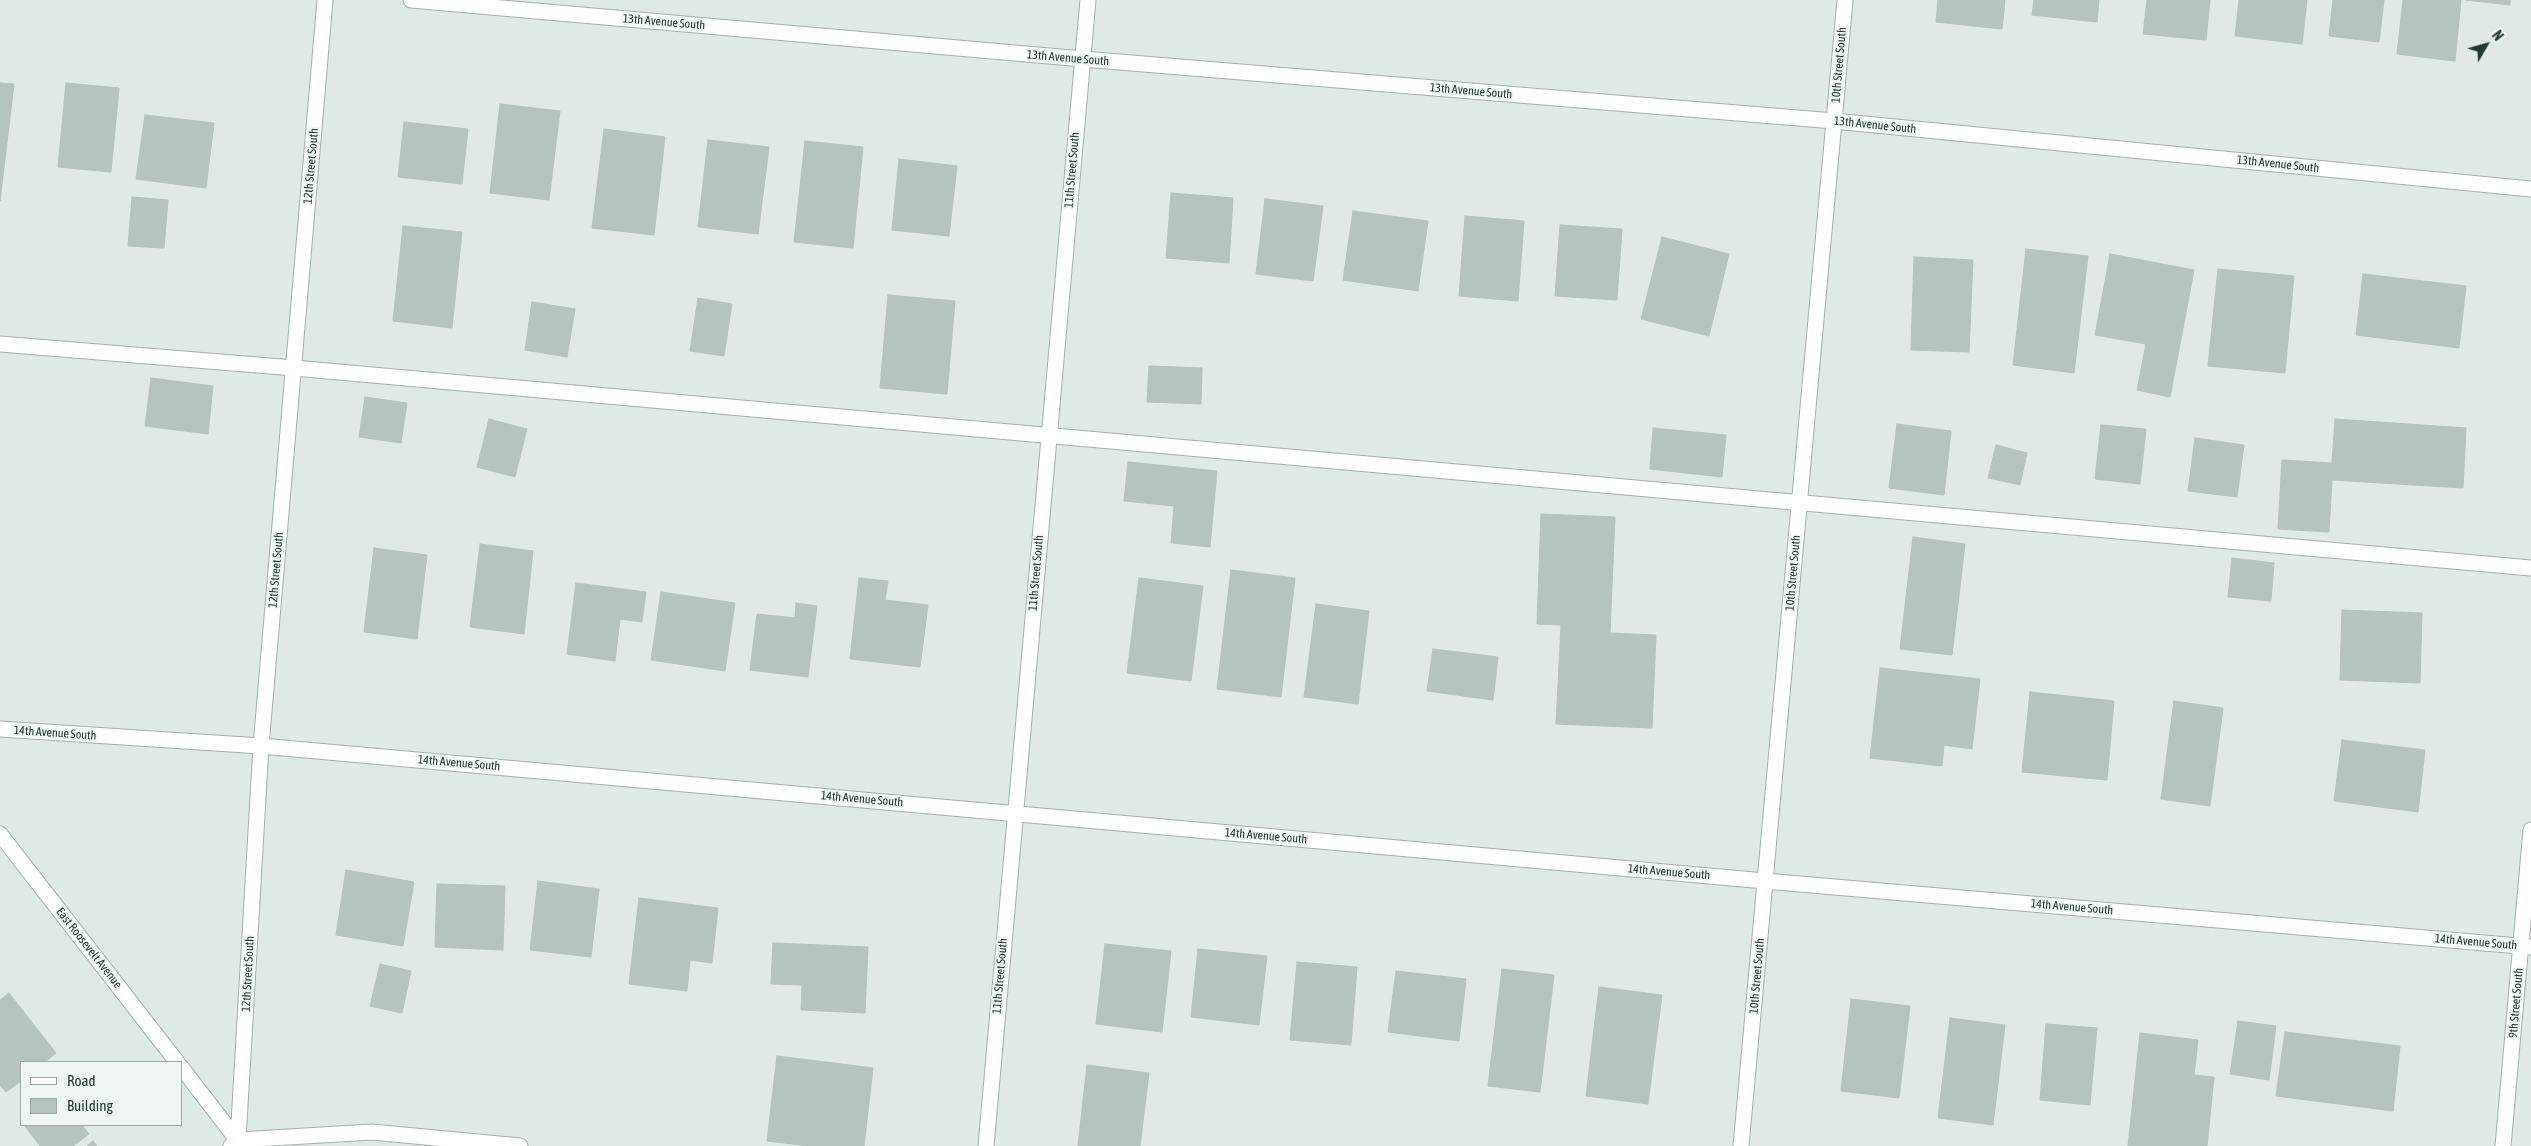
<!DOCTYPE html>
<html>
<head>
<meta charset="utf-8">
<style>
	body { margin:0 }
	#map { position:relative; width:2531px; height:1146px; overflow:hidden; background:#dfe9e6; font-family:"Asap Condensed",sans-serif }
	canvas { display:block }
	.legend { position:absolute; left:20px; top:1061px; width:162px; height:65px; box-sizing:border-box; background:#eff6f3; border:1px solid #9daaa7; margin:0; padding:6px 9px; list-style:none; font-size:15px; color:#213834 }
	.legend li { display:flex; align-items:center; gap:10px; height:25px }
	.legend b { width:25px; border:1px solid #9daaa7 }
	.north { position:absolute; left:2461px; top:20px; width:50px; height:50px; -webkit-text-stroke:4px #eff6f3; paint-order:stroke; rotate:52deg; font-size:14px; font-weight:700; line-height:20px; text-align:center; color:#213834 }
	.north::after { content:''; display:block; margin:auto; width:18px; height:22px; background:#213834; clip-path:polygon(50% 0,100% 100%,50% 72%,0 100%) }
</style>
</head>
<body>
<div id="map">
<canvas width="2531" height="1146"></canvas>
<ul class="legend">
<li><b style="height:6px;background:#fff"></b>Road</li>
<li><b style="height:14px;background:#b5c4bf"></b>Building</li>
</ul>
<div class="north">N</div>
</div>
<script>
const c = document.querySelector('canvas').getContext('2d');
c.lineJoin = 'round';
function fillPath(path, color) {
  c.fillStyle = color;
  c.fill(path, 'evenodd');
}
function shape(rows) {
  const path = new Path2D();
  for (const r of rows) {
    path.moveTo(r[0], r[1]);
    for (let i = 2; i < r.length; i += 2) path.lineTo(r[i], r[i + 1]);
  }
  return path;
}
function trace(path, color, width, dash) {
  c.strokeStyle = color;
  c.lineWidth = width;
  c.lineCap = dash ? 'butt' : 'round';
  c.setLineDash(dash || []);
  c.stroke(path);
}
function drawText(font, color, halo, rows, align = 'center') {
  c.font = font + ' "Asap Condensed",sans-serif';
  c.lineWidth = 4;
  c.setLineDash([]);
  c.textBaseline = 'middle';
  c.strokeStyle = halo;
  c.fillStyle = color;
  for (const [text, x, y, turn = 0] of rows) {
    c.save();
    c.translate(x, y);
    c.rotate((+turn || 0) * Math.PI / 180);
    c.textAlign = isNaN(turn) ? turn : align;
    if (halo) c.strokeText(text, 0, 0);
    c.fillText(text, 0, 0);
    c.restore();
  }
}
const building = shape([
	[1938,0,2005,0,2002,29,1936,22,1938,0],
	[2034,0,2099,0,2097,22,2032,15,2034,0],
	[2147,0,2210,0,2206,40,2143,34,2147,0],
	[2239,0,2307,0,2302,44,2235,36,2239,0],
	[2333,0,2384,0,2379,42,2329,36,2333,0],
	[2403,0,2461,0,2455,61,2397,54,2403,0],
	[2466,0,2510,0,2510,5,2466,0],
	[0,83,14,84,0,201,0,83],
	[66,83,119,88,111,172,58,167,66,83],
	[500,104,560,111,549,200,490,193,500,104],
	[145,115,214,123,206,188,136,179,145,115],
	[404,122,468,129,462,184,398,177,404,122],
	[604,129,665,137,654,235,592,228,604,129],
	[708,140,769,147,758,234,698,227,708,140],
	[805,141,863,147,853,248,794,242,805,141],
	[899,159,957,166,949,236,892,230,899,159],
	[1171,193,1233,198,1229,263,1166,258,1171,193],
	[132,197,168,200,164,248,128,246,132,197],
	[1265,199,1323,206,1313,281,1256,274,1265,199],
	[1353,211,1428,221,1418,291,1343,280,1353,211],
	[1465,216,1524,221,1518,301,1459,296,1465,216],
	[1560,225,1622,229,1617,300,1555,296,1560,225],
	[403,226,462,232,452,328,393,321,403,226],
	[1662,237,1729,254,1709,336,1641,319,1662,237],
	[2026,249,2088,256,2074,373,2013,365,2026,249],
	[2110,254,2194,270,2170,397,2137,390,2146,344,2095,335,2110,254],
	[1914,257,1973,260,1969,352,1911,350,1914,257],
	[2218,269,2294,276,2285,373,2208,366,2218,269],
	[2363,274,2466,286,2459,348,2356,335,2363,274],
	[888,295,955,301,947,394,880,388,888,295],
	[698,298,732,304,724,356,690,351,698,298],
	[532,302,575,309,567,357,525,350,532,302],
	[1149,366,1202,368,1201,404,1147,402,1149,366],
	[151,378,213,386,208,434,145,426,151,378],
	[365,397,407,403,401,443,359,437,365,397],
	[489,419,527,429,515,477,477,467,489,419],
	[2335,419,2466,428,2463,488,2332,480,2329,532,2278,529,2282,460,2332,463,2335,419],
	[1897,424,1951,431,1944,495,1889,488,1897,424],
	[2101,425,2146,429,2140,484,2095,479,2101,425],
	[1653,428,1726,435,1722,477,1650,469,1653,428],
	[2195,438,2244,445,2237,497,2188,491,2195,438],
	[1996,445,2027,453,2020,485,1988,478,1996,445],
	[1128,462,1217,471,1210,547,1171,543,1174,506,1124,501,1128,462],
	[1541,514,1615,517,1610,633,1656,635,1652,728,1556,724,1561,625,1537,624,1541,514],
	[1913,537,1965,544,1952,655,1900,649,1913,537],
	[480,544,533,551,524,634,470,627,480,544],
	[374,548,427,555,417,639,364,632,374,548],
	[2232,558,2274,563,2271,601,2228,597,2232,558],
	[1231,570,1295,578,1281,697,1217,689,1231,570],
	[859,578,888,581,885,600,928,605,920,667,850,659,859,578],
	[1139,578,1203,586,1191,681,1127,673,1139,578],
	[576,583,646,592,642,622,620,619,615,661,567,654,576,583],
	[661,592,735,603,725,671,651,660,661,592],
	[796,603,817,606,808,677,750,670,757,614,795,618,796,603],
	[1316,604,1369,611,1358,704,1304,697,1316,604],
	[2342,610,2422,613,2420,683,2340,680,2342,610],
	[1433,649,1498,657,1493,700,1427,691,1433,649],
	[1880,668,1980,679,1972,749,1944,745,1942,766,1870,758,1880,668],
	[2030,692,2114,701,2107,780,2022,772,2030,692],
	[2174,701,2223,708,2210,806,2161,799,2174,701],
	[2342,740,2425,750,2418,812,2334,801,2342,740],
	[346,870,414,882,403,946,336,935,346,870],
	[538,881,599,889,591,957,530,950,538,881],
	[437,884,505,886,503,950,435,947,437,884],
	[639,898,718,908,712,963,690,960,687,991,629,984,639,898],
	[773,943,868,947,865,1013,801,1010,802,985,771,984,773,943],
	[1105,944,1171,951,1162,1032,1096,1024,1105,944],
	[1198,949,1267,956,1259,1025,1191,1017,1198,949],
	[1297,962,1357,967,1351,1045,1290,1040,1297,962],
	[380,964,411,971,402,1013,370,1006,380,964],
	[1502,969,1554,975,1540,1092,1488,1086,1502,969],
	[1396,971,1466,979,1459,1041,1388,1032,1396,971],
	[1599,987,1662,995,1648,1104,1586,1096,1599,987],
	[9,993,56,1053,45,1062,21,1062,21,1081,6,1092,0,1085,0,1000,9,993],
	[1851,999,1910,1006,1899,1098,1841,1091,1851,999],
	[1950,1018,2005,1025,1993,1125,1938,1118,1950,1018],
	[2238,1021,2276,1026,2269,1080,2230,1074,2238,1021],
	[2046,1024,2097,1028,2090,1105,2040,1100,2046,1024],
	[2285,1032,2400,1046,2393,1111,2276,1096,2285,1032],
	[2140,1033,2198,1040,2194,1075,2214,1077,2207,1146,2128,1146,2140,1033],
	[777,1056,873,1068,864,1146,809,1146,767,1141,777,1056],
	[1087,1065,1149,1073,1140,1146,1078,1146,1087,1065],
	[24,1125,82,1125,89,1134,73,1146,40,1146,24,1125],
	[93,1141,97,1146,87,1146,93,1141]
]);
fillPath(building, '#b5c4bf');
trace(building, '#b2c2bd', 1);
const lane = shape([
	[0,344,294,368,2531,568],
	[231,1146,238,1140,372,1132,520,1146]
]);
const street = shape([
	[411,0,1083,59,1834,121,2531,189],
	[0,729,261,746,1765,881,2531,947],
	[238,1140,261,746,325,0],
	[986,1146,1088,0],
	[1741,1146,1845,0],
	[2503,1146,2531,830]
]);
const secondary = shape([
	[0,834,177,1062],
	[181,1067,242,1146]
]);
trace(lane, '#a2b0ad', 17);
trace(street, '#a2b0ad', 17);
trace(secondary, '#9fb4ae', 17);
trace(lane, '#fff', 15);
trace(street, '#fff', 15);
trace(secondary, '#fff', 15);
drawText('12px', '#213834', '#eff6f3', [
	["13th Avenue South",664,22,5],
	["13th Avenue South",1068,58,5],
	["10th Street South",1839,65,-85],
	["13th Avenue South",1471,91,5],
	["13th Avenue South",1875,125,6],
	["13th Avenue South",2278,164,6],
	["12th Street South",311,166,-85],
	["11th Street South",1072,170,-85],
	["12th Street South",276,570,-85],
	["11th Street South",1036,573,-85],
	["10th Street South",1793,573,-85],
	["14th Avenue South",55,733,4],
	["14th Avenue South",459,763,5],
	["14th Avenue South",862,799,5],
	["14th Avenue South",1266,836,5],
	["14th Avenue South",1669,872,5],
	["14th Avenue South",2072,907,5],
	["14th Avenue South",2476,942,5],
	["East Roosevelt Avenue",89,948,52],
	["12th Street South",248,974,-87],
	["11th Street South",1000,976,-85],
	["10th Street South",1757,976,-85],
	["9th Street South",2516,1003,-85]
]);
</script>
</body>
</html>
